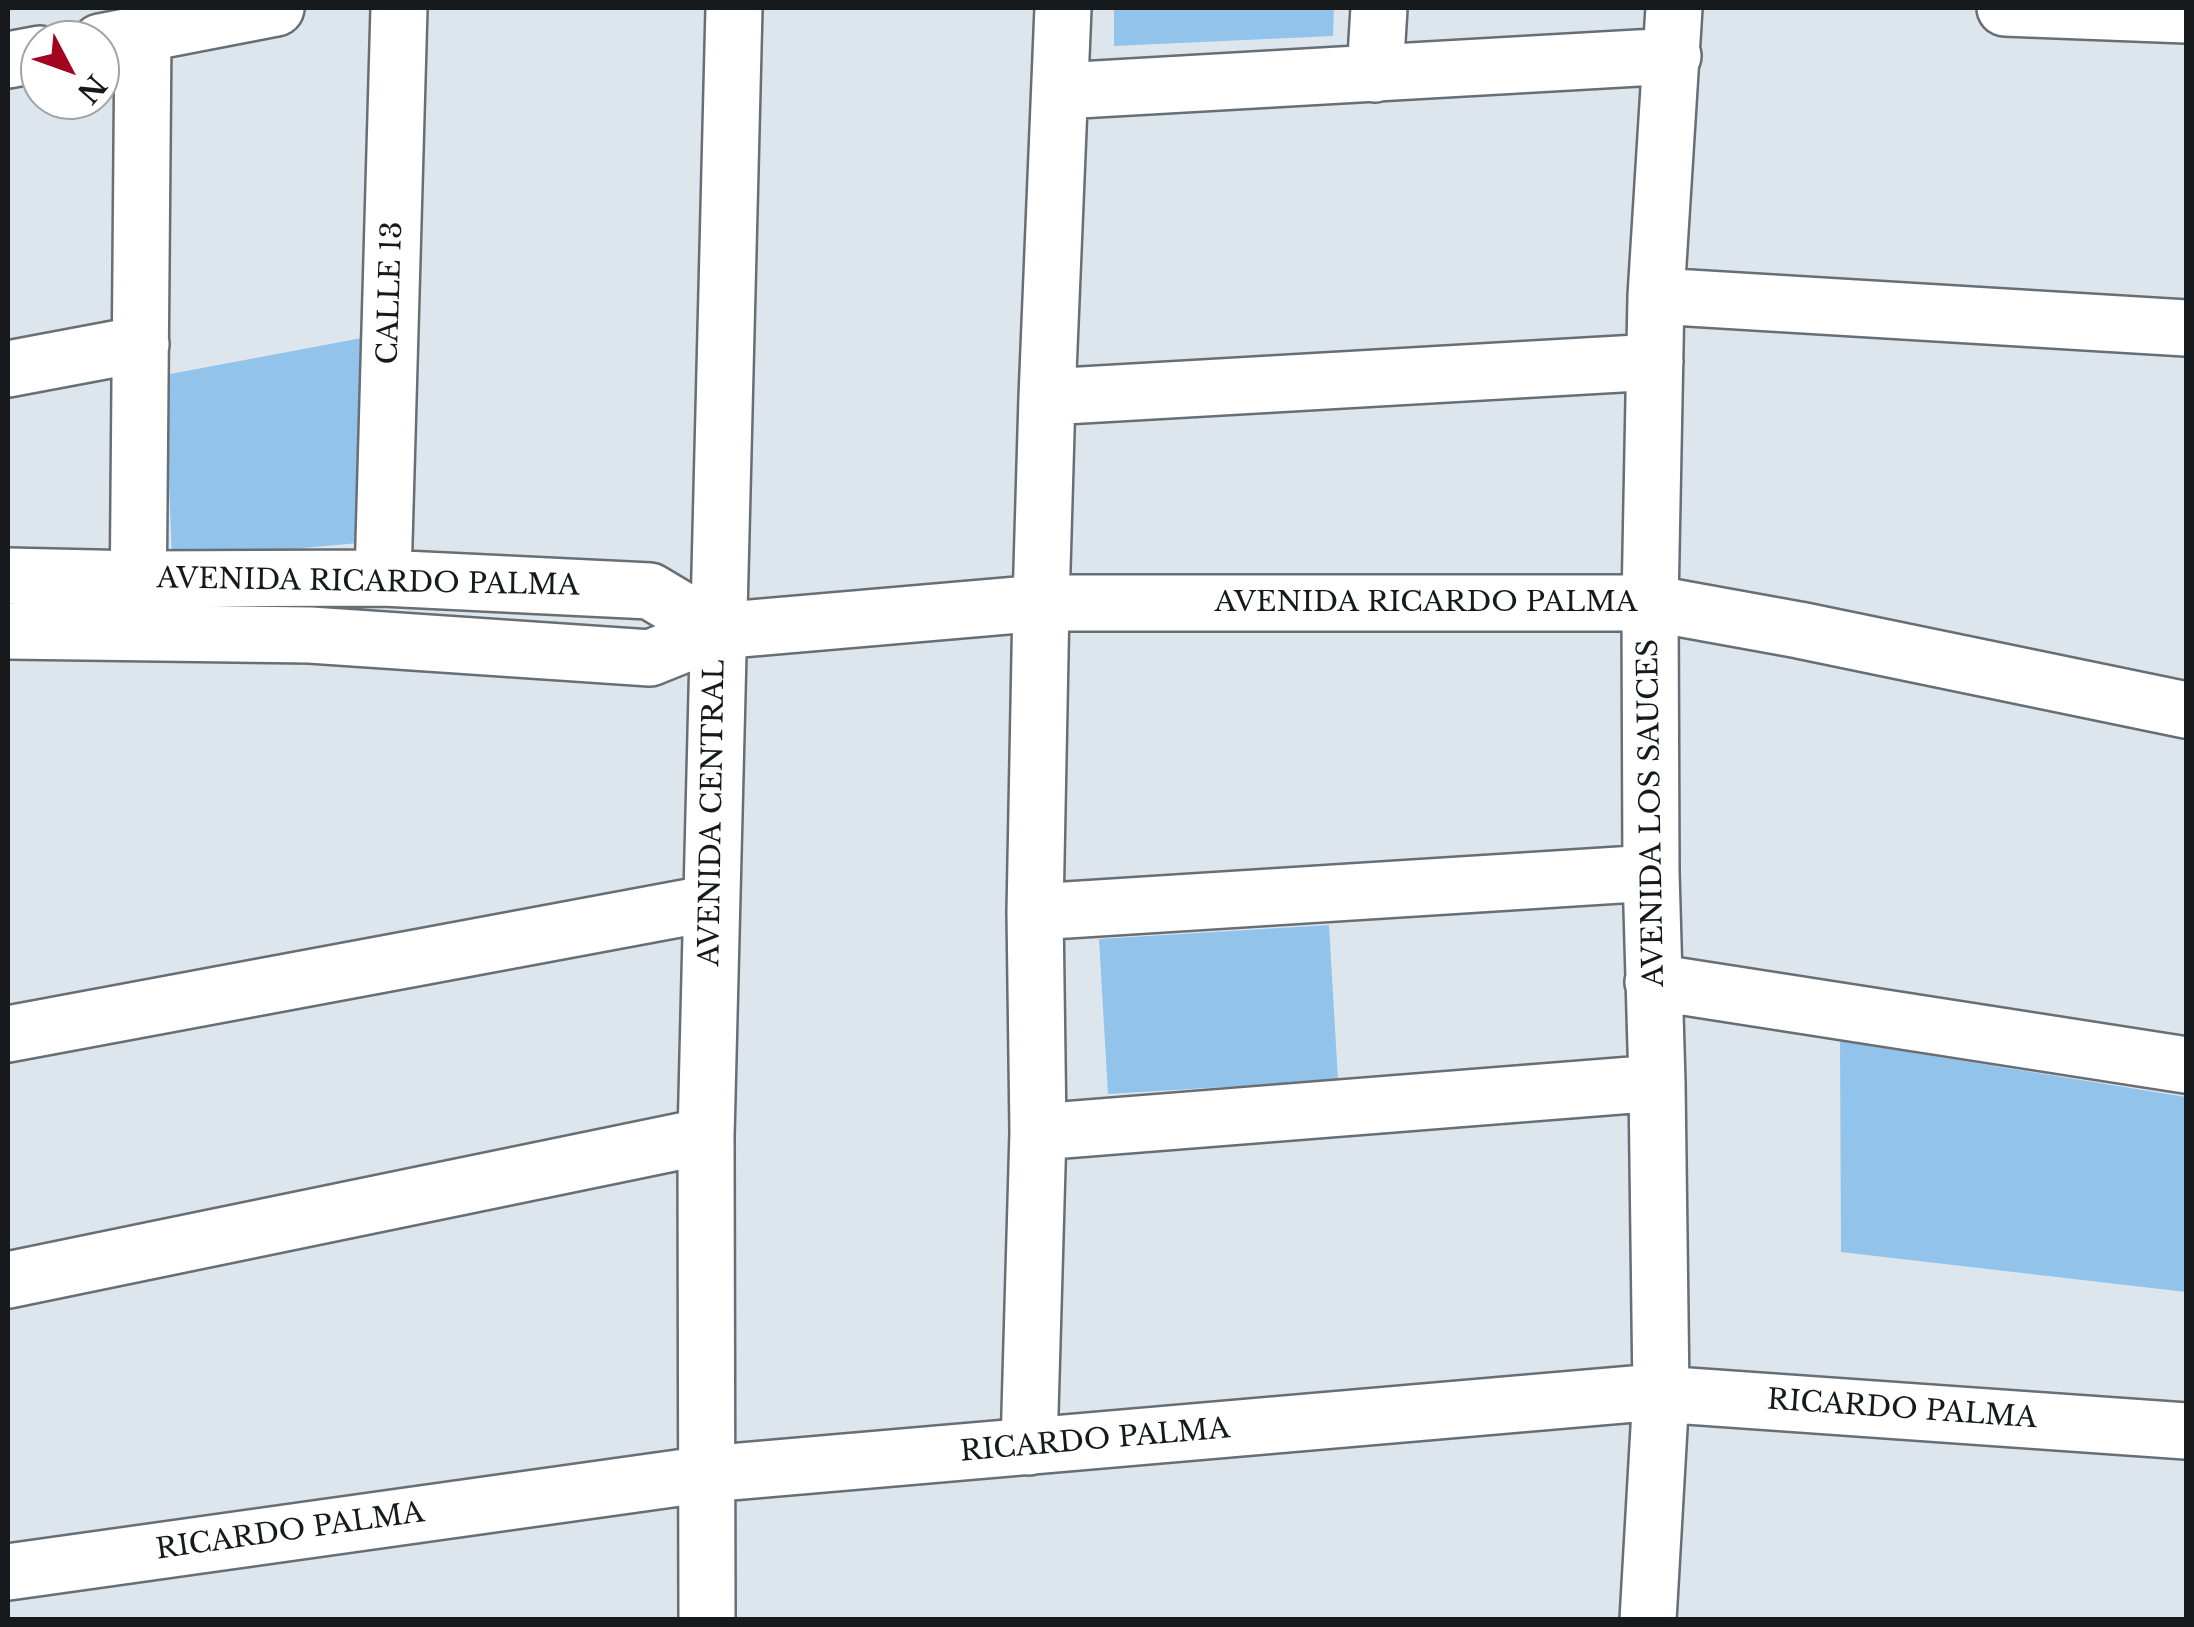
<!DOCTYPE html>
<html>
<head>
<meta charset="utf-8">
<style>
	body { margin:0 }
	#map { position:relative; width:2194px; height:1627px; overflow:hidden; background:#dee6ed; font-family:"Libre Baskerville",serif }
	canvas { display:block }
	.frame { position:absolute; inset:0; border:10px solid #171a1c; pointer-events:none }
	.north { position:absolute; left:20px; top:20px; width:100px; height:100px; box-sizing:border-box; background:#fff; border:2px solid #a2a3a4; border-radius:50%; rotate:131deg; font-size:28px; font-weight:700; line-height:40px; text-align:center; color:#171a1c }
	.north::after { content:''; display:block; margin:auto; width:35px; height:45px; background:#a20420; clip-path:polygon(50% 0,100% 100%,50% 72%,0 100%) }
</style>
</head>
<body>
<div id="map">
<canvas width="2194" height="1627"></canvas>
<div class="frame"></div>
<div class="north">N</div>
</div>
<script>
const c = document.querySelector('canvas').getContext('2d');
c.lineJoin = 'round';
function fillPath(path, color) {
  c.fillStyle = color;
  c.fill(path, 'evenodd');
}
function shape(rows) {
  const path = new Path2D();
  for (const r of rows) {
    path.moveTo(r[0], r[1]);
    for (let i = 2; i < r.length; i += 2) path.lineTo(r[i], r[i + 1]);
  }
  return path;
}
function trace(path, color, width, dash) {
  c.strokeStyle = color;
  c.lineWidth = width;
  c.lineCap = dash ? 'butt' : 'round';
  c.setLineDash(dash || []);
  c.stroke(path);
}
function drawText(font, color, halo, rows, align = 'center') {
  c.font = font + ' "Libre Baskerville",serif';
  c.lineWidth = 8;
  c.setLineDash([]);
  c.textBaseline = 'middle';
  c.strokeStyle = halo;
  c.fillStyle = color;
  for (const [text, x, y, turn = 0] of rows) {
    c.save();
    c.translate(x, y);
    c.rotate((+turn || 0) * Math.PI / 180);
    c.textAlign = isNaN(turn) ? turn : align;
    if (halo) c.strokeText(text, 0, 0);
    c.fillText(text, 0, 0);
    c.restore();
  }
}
fillPath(shape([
	[1114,8,1334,8,1333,36,1114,46],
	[378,335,369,542,172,560,165,375],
	[1329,925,1338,1080,1108,1094,1099,939],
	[1840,1041,2186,1097,2186,1292,1841,1252]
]), '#91c3eb');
const minor = shape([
	[2005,8,2186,15],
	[100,42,276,8],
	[8,60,40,54],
	[1375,74,1379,8],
	[1061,91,1673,56],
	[1656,296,2186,328],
	[8,369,141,344],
	[1047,397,1655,362],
	[8,576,139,579,383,578,650,591,717,631],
	[383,578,399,8],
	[138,615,143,33],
	[8,631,310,635,650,658,717,631,1041,603,1650,603,1799,630,2186,710],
	[1035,912,1651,873],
	[1653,982,2186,1065],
	[8,1034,711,903],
	[1038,1132,1657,1083],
	[8,1280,706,1136],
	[1029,1447,1038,1132,1035,912,1041,603,1047,397,1063,8],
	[8,1572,707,1474,1645,1393,2186,1431],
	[707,1620,706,1136,734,8],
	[1648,1620,1661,1393,1657,1083,1651,873,1650,603,1656,296,1674,8]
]);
trace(minor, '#676f74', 60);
trace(minor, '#fff', 55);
drawText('28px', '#171a1c', '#fff', [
	["CALLE 13",391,293,-88],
	["AVENIDA RICARDO PALMA",368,583,1],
	["AVENIDA RICARDO PALMA",1426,603],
	["AVENIDA CENTRAL",713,813,-89],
	["AVENIDA LOS SAUCES",1652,813,-91],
	["RICARDO PALMA",1902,1410,4],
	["RICARDO PALMA",1095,1441,-5],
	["RICARDO PALMA",290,1532,-8]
]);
</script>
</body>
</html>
